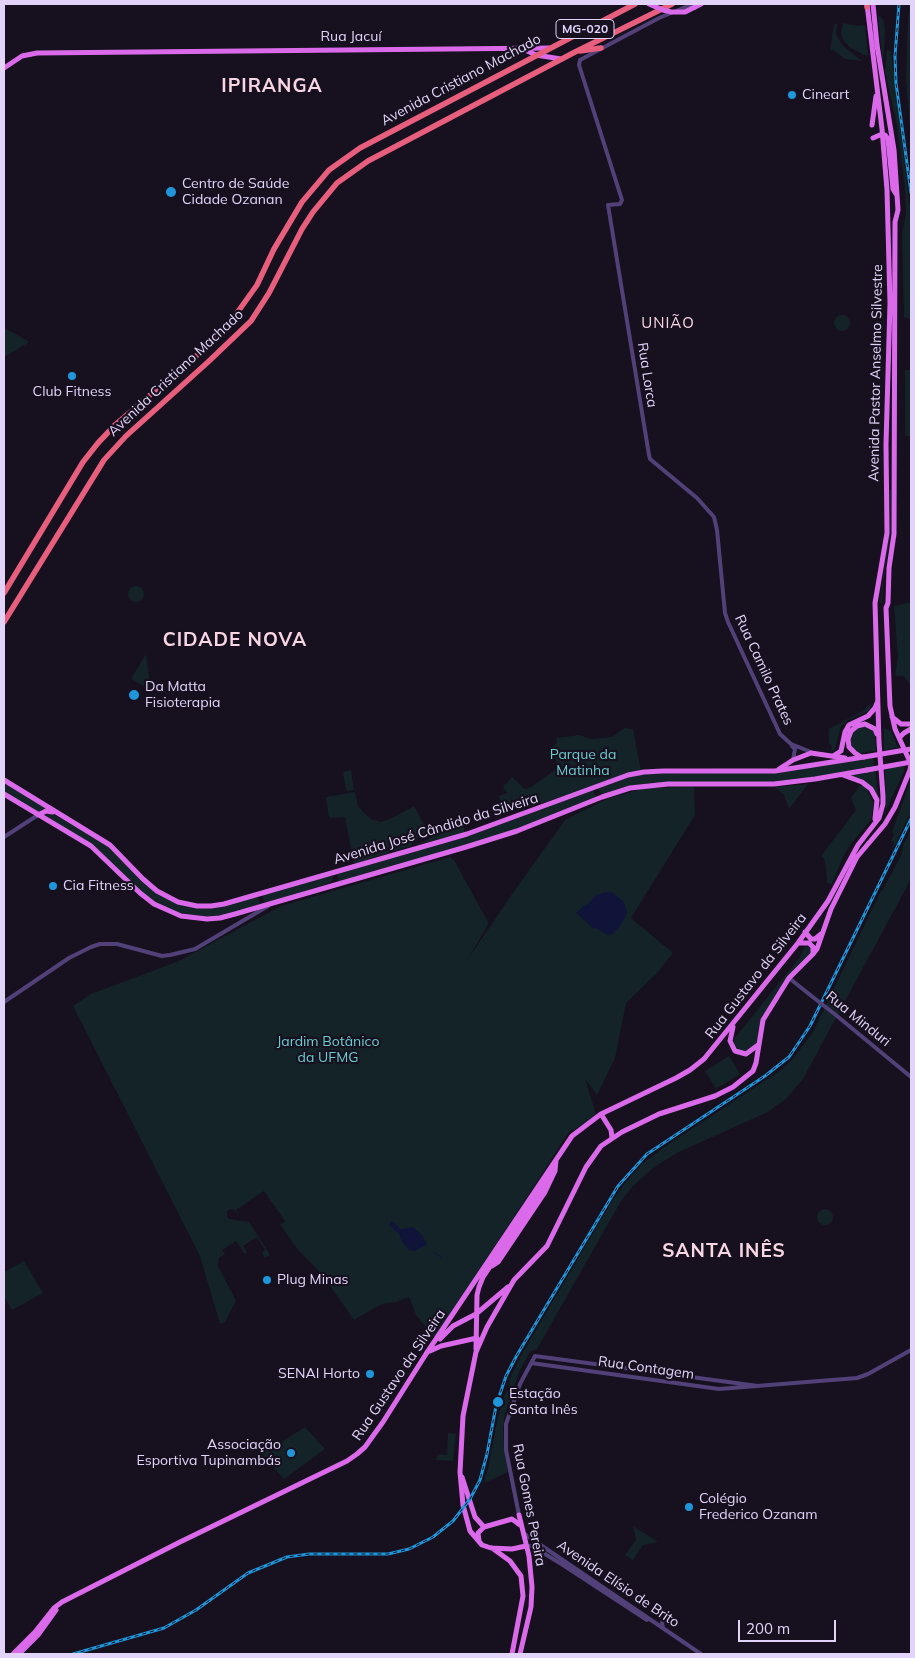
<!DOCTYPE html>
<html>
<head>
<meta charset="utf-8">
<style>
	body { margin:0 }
	#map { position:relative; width:915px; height:1658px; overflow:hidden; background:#16101f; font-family:Mulish,sans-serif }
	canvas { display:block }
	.frame { position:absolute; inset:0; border:5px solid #e2d4f9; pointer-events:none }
	.scale { position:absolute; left:738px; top:1620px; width:98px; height:22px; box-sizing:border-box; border:2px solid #e2d4f9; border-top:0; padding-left:6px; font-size:15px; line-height:18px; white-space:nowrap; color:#e2d4f9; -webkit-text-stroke:4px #16101f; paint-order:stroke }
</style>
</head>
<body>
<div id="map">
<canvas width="915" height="1658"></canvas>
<div class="frame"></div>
<div class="scale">200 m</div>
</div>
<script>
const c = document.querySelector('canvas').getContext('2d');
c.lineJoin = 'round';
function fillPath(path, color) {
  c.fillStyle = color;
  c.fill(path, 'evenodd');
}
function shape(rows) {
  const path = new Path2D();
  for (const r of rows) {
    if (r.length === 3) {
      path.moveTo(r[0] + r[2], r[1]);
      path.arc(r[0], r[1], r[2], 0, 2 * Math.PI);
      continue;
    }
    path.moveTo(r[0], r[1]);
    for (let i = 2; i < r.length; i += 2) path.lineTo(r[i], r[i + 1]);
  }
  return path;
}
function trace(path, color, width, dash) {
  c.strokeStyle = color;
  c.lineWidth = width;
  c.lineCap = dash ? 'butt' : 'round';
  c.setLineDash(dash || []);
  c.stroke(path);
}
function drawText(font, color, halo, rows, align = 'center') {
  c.font = font + ' Mulish,sans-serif';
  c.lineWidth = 4.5;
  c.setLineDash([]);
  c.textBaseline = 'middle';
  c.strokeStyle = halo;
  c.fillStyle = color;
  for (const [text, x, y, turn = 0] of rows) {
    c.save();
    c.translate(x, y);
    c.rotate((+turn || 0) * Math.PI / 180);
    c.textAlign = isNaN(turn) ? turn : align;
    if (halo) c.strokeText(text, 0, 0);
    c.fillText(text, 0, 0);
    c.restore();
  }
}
fillPath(shape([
	[910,4,911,4,911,140,906,79,908,19],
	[878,16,881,17,884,22,885,34,883,65],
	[843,23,858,26,865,25,868,55,866,56,851,48,844,41,841,34],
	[834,24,837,24,836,34,842,45,862,61,845,59,833,50,830,51],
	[887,50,891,51,911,217,911,323,910,319,904,317,902,234,906,214,905,188,896,120,885,72],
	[842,323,8],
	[4,328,28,341,28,343,4,357],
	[905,370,911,370,911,436,905,436],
	[889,490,891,490,891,529,883,583,882,603,880,603,889,529],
	[136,594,8],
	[911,602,911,686,904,676,895,676,898,657,894,606],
	[146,654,151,690,131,679],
	[871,703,870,708,867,712,848,720,841,726,835,749,831,752,832,746,829,743,829,729,861,712],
	[863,726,871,728,875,733,876,751,859,753,852,748,849,739,850,736,856,728],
	[625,728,633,729,641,771,517,811,509,794,515,811,506,814,499,796,507,793,503,787,512,777,525,789,531,787,555,770,557,762,551,747,557,743,556,738,579,735,592,739,612,737],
	[884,728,891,731,898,748,884,750],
	[873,757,874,766,810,778,773,782,651,783,624,787,602,795,598,789,599,786,624,778,644,774,786,772],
	[904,766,904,771,883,817,886,806,885,768],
	[351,770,354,790,346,791,343,772],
	[875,770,879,802,869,785,848,774],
	[911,779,911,812,894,847,892,847,894,842,891,841,894,834,892,832],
	[4,782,47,809,42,809,39,812,4,791],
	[808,784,789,809,784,795,775,787],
	[860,785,865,786,873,802,873,808,871,820,850,845,842,859,832,884,827,883,825,860,821,856,856,810,851,798],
	[694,787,695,815,631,918,673,953,657,973,626,1003,615,1058,597,1095,585,1079,596,1114,583,1125,569,1132,435,1338,416,1315,409,1297,396,1302,382,1304,354,1320,321,1273,299,1251,280,1225,285,1221,264,1191,236,1210,240,1217,234,1210,231,1209,227,1211,227,1217,229,1219,249,1222,270,1255,265,1258,262,1253,265,1250,257,1237,243,1246,247,1252,245,1254,236,1241,222,1250,225,1254,219,1258,218,1266,236,1301,225,1322,220,1324,200,1256,73,1006,91,994,179,961,281,906,450,857,454,860,488,922,488,925,468,959,510,897,565,820,609,798,646,788],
	[593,790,596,797,523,827,339,883,337,873,490,828],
	[355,792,358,806,363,812,371,819,381,822,392,818,414,806,429,833,414,840,411,846,354,864,345,817,329,818,326,797],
	[47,813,51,813,107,845,150,888,197,908,258,897,260,904,220,916,210,917,179,913,156,903,140,892,100,851,46,816],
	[460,824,463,824,465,833,416,845],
	[911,830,911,879,803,1079,786,1099,768,1112,679,1152,654,1167,633,1186,621,1201,537,1349,530,1352,520,1370,505,1414,503,1428,504,1449,508,1472,484,1483,488,1469,496,1426,504,1396,509,1387,510,1378,523,1352,612,1201,625,1183,642,1164,663,1148,781,1070,792,1060,813,1032,881,891,882,891,902,854,903,845],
	[332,875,333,879,331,882,282,899,264,902,262,894],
	[807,946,812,949,810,955,790,974,761,1018,756,1045,747,1052,738,1051,733,1044,734,1039,800,957,804,948],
	[729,1056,740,1074,716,1089,705,1071],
	[825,1217,8],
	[24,1261,43,1293,12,1310,4,1296,4,1272],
	[305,1427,325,1449,284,1479,262,1454,275,1444,277,1445],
	[448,1433,456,1434,453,1461,436,1460,438,1454,447,1455],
	[633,1526,658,1542,643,1545,633,1560,625,1555,636,1540]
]), '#142328');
fillPath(shape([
	[605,892,612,892,624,902,627,912,625,918,617,930,612,934,608,935,596,928,594,929,576,913,583,906,588,904,596,895],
	[392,1221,401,1229,413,1227,422,1235,427,1244,425,1246,415,1251,409,1250,402,1242,399,1234,389,1225]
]), '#101438');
trace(shape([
	[435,1253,442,1258]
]), '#101438', 1);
trace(shape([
	[693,4,659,18,625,36,580,60,579,65,622,200,620,204,608,205,649,455,650,459,697,498,714,517,717,530,725,613,728,622,780,734,791,744,811,752],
	[792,746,795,749,793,760],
	[4,837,38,815],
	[789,978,809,994],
	[4,1002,69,958,91,947,100,944,117,944,162,956,170,955,195,949,268,906],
	[837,1016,911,1077],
	[531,1363,719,1389,857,1378,868,1374,911,1350],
	[519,1515,506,1450,506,1424,520,1384,535,1356,758,1386],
	[523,1533,701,1654],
	[526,1546,532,1546,563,1565,647,1620],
	[663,1628,662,1623,664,1619]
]), '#514178', 4);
trace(shape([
	[695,7,701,4],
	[523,49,536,55,561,59],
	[4,68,22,56,37,53,550,48],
	[872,125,876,96],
	[882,134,885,135,888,139,893,189,896,194],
	[873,138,882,134],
	[892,717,901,724,911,724],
	[899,738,904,733,911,729],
	[833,756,841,751,845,732,849,725,868,716,875,708,877,703],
	[861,757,855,753,849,747,848,739,851,731,857,726,865,724,875,729,877,734],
	[779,769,793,760,811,753,845,758],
	[843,775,862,782,871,789,877,800,875,819],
	[4,780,110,845,143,879,157,891,178,902,197,906,211,906,224,904,467,834,628,775,644,772,663,771,775,771,864,757],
	[4,794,91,846,140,893,154,904,181,916,207,919,220,918,235,914,466,847,517,831,602,797,630,788,668,784,774,784,815,779,867,770],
	[38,815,46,811,53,812],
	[805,932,811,939,815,939,821,934],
	[799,943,809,943,813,947,813,954],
	[733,1027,730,1041,735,1051,746,1054,758,1045],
	[601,1114,611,1130,612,1138],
	[492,1266,498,1262,545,1192,555,1171,556,1160],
	[440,1339,453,1326,476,1314,508,1287],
	[476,1349,477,1295,479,1287,483,1277,543,1186,551,1171],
	[430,1351,441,1346,477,1338],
	[462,1477,475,1517,484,1527],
	[519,1515,529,1556,532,1587,531,1607,520,1654],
	[479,1541,478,1533,484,1527,512,1519,520,1525],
	[526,1546,512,1549,491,1548,482,1545,470,1531,463,1505,460,1472,463,1416,476,1352,487,1327,514,1280,547,1246,586,1167,601,1146,622,1132,659,1114,715,1096,733,1087,753,1071,756,1063,763,1020,789,978,813,954,817,949,831,909,857,857,885,824,895,807,910,770,911,764,895,729,890,706,886,608,888,603,889,568,894,534,895,222,898,210,894,150,877,45,873,4],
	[492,1548,510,1561,521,1576,523,1596,512,1654],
	[13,1654,35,1632,54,1608,62,1602,180,1542,347,1461,357,1454,365,1447,383,1422,426,1354,572,1136,601,1114,676,1078,690,1070,704,1059,798,943,828,901,858,845,879,818,883,804,883,796,879,742,875,603,887,533,886,444,890,303,887,190,882,129,867,4],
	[19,1654,38,1635,56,1610]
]), '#db6aea', 5);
trace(shape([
	[867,4,867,7],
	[580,51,601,48],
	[4,593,83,462,98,443,115,425,203,350,227,327,257,285,274,249,302,202,329,170,360,148,635,4],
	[4,622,104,460,126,436,208,362,251,321,269,293,302,229,313,212,337,183,368,161,575,52,672,4]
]), '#e85f7d', 5.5);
const rail = shape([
	[899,4,895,56,896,83,911,193],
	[73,1654,164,1628,196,1610,248,1573,287,1557,309,1554,388,1554,409,1549,433,1537,453,1521,470,1499,480,1480,487,1454,496,1406,506,1376,517,1355,618,1186,647,1154,765,1076,789,1057,810,1026,911,819]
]);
trace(rail, '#1f96da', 3);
trace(rail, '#16101f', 1, [4]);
trace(shape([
	[809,994,837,1016]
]), '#514178', 4);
trace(shape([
	[649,4,663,10,671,12,685,12,695,7],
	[864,757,911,749],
	[867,770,911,762]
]), '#db6aea', 5);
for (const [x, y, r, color] of [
	[792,95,5,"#1f96da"],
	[171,192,6,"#1f96da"],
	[72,376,5,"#1f96da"],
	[134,695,6,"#1f96da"],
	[53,886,5,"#1f96da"],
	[267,1280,5,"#1f96da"],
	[370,1374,5,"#1f96da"],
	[498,1402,6,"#1f96da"],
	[291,1453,5,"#1f96da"],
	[689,1507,5,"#1f96da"]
]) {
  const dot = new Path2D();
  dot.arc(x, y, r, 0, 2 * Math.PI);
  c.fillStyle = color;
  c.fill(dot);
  trace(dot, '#16101f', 2);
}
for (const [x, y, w] of [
	[585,29,58]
]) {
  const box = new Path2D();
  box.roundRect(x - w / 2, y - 9.5, w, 19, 4);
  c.fillStyle = '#16101f';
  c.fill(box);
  trace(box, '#e2d4f9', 1);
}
drawText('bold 12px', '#e2d4f9', null, [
	["MG-020",585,29]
]);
drawText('14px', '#e2d4f9', '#16101f', [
	["Rua Jacuí",351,37],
	["Avenida Cristiano Machado",461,80,-28],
	["Avenida Cristiano Machado",176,373,-43],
	["Avenida Pastor Anselmo Silvestre",876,373,-89],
	["Rua Lorca",647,375,81],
	["Rua Camilo Prates",764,670,65],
	["Avenida José Cândido da Silveira",436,829,-17],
	["Rua Gustavo da Silveira",756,976,-52],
	["Rua Minduri",858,1019,39],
	["Rua Contagem",646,1368,8],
	["Rua Gustavo da Silveira",399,1375,-56],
	["Rua Gomes Pereira",529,1505,79],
	["Avenida Elísio de Brito",618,1584,34]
]);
drawText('14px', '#e2d4f9', '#16101f', [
	["Cineart",802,95],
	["Centro de Saúde",182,184],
	["Cidade Ozanan",182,200],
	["Club Fitness",72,392,"center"],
	["Da Matta",145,687],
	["Fisioterapia",145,703],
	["Cia Fitness",63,886],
	["Plug Minas",277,1280],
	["SENAI Horto",360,1374,"right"],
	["Estação",509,1394],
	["Santa Inês",509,1410],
	["Associação",281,1445,"right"],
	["Esportiva Tupinambás",281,1461,"right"],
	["Colégio",699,1499],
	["Frederico Ozanam",699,1515]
], 'left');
drawText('14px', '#6acdce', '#16101f', [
	["Parque da",583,755],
	["Matinha",583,771],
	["Jardim Botânico",328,1042],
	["da UFMG",328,1058]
]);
c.letterSpacing = '1px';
drawText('15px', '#f9d6e3', '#16101f', [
	["UNIÃO",668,323]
]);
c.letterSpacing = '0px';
c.letterSpacing = '1px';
drawText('bold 19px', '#f9d6e3', '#16101f', [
	["IPIRANGA",272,86],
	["CIDADE NOVA",235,640],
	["SANTA INÊS",724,1251]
]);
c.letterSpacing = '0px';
</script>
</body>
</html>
